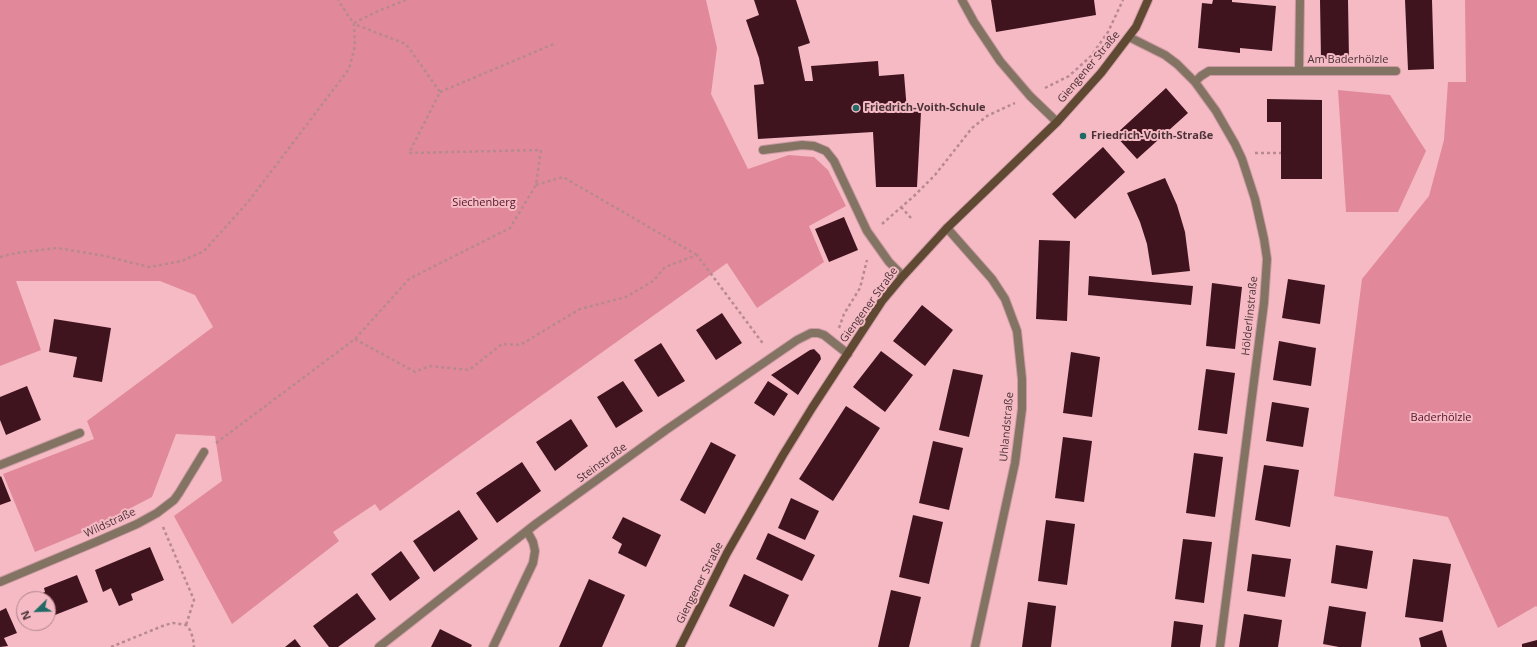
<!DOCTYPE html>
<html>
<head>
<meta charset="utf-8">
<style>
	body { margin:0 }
	#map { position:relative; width:1537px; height:647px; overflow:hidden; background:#f5bac4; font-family:"Open Sans",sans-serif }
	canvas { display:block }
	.north { position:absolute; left:16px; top:591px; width:40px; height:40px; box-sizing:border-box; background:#f5bac4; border:1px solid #b1848c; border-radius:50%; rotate:247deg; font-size:11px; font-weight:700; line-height:16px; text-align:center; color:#4b3337 }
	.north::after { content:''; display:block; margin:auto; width:14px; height:18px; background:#1f6a64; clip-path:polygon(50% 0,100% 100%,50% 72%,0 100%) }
</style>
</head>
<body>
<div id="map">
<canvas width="1537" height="647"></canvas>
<div class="north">N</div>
</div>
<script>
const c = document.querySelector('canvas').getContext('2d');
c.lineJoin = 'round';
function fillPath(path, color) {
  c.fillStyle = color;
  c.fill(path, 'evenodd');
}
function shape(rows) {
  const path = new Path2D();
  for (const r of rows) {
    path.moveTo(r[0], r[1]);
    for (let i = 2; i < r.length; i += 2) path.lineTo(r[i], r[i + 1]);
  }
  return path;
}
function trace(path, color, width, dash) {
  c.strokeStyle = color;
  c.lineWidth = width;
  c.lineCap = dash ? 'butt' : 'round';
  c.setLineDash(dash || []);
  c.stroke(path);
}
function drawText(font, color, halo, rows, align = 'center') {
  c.font = font + ' "Open Sans",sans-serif';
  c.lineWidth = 4;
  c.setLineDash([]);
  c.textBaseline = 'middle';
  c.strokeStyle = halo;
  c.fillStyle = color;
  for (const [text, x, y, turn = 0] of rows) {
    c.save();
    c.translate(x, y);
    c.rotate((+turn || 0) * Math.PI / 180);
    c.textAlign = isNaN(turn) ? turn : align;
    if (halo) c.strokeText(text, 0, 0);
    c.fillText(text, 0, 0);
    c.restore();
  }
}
fillPath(shape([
	[0,0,706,0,717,48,711,94,748,169,789,155,814,157,828,170,846,206,809,226,824,262,757,308,727,263,380,511,375,504,333,532,339,541,232,624,174,516,222,481,215,436,176,434,152,497,88,530,35,552,3,474,94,439,87,421,213,327,195,295,160,281,16,281,41,350,0,366],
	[1465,0,1537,0,1537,607,1536,606,1498,628,1448,517,1334,496,1362,279,1429,196,1444,140,1448,82,1466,82],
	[1338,90,1390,95,1426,151,1398,212,1346,212]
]), '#e1899a');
fillPath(shape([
	[754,0,796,0,810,43,798,47,805,81,813,81,811,66,878,61,879,76,904,74,907,111,921,112,917,187,876,187,873,132,758,139,754,85,764,84,759,58,746,20,759,15],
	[991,0,1094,0,1096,15,996,32],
	[1213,0,1232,0,1232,2,1276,6,1272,51,1240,48,1240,53,1198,48,1202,3,1212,4],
	[1320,0,1348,0,1349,59,1321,59],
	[1405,0,1432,0,1434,69,1408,70],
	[1166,88,1188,113,1137,159,1115,135],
	[1267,99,1322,100,1322,179,1281,179,1281,122,1267,122],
	[1103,147,1125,172,1075,219,1052,194],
	[1165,178,1177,205,1185,232,1190,271,1152,275,1147,244,1140,222,1127,193],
	[844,217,858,250,829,262,815,229],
	[1039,240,1070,241,1067,321,1036,319],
	[1089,276,1193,286,1191,305,1088,295],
	[1288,279,1325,285,1320,324,1282,318],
	[1212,283,1242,287,1235,349,1206,346],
	[922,305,953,330,925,366,893,341],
	[722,313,742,343,716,360,696,330],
	[54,319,111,328,102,382,73,377,77,357,49,352],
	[1279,341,1316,348,1311,386,1273,380],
	[661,343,685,381,658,397,634,360],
	[814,349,820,355,821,359,798,395,771,375,810,350],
	[881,351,913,375,885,412,853,387],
	[1071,352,1100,357,1092,417,1063,413],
	[953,369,983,375,969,437,939,430],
	[1206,369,1235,373,1227,434,1198,430],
	[623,381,643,411,616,428,597,397],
	[768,381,788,394,774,416,754,403],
	[27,386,41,420,6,435,0,420,0,397],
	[1272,402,1309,408,1303,447,1266,441],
	[846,406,880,428,833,501,799,479],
	[571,419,588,446,555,471,536,442],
	[1063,437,1092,441,1084,502,1055,498],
	[933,441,963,448,949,510,919,503],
	[711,442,736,455,705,514,680,500],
	[1194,453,1223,457,1215,517,1186,513],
	[522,462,541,491,497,523,476,493],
	[1264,465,1299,470,1290,527,1255,520],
	[1,476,11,501,0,505,0,477],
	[791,498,819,511,805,540,778,528],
	[459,510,478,539,434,572,413,541],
	[913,515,943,522,929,584,899,577],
	[623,517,661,535,646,567,618,553,622,544,612,538],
	[1046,520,1075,524,1067,585,1038,581],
	[768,533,815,555,802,581,756,559],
	[1183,539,1212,542,1204,603,1175,599],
	[1336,545,1373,551,1367,589,1331,583],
	[150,547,164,580,131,594,133,600,119,606,111,588,103,592,95,570],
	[401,551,420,578,390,601,371,574],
	[1252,554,1291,559,1285,597,1247,591],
	[1413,559,1451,564,1443,622,1405,617],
	[744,574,789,595,774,627,729,606],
	[77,575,88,602,55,615,52,610,48,612,48,599,29,599,45,592,44,588],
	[589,579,625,595,602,647,559,647],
	[891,590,921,597,909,647,878,647],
	[357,593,376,619,338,647,329,647,313,626],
	[1028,602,1056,606,1051,647,1022,647],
	[1329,606,1366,612,1361,647,1339,647,1323,644],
	[6,608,17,633,4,638,8,646,0,647,0,611],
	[1244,614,1282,620,1278,647,1239,647],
	[1174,621,1203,625,1200,647,1171,647],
	[440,629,472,645,471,647,431,647],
	[1442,630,1447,647,1421,647,1419,638],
	[295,639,301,647,285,647],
	[1537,640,1537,647,1522,647,1522,644]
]), '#40141f');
const lane = shape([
	[763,150,802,145,814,146,826,151,834,161,867,231,889,262,903,276]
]);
const street = shape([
	[962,0,974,22,1000,61,1030,96,1057,122],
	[1129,37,1165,55,1177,64,1195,82,1216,111,1235,144,1242,159,1255,199,1264,239,1267,259,1264,303,1220,647],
	[1299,71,1300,0],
	[1195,82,1201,76,1209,71,1396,71],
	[947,228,992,279,1005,299,1017,331,1022,379,1022,409,1015,463,975,647],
	[0,465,80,433],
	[0,582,98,541,137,524,157,513,174,500,179,493,204,452],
	[379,647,537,523,666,430,797,340,811,333,818,333,824,335,848,354],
	[493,647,533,563,535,551,533,542,527,531]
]);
const secondary = shape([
	[680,647,727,553,783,455,812,408,882,301,903,276,947,228,1057,122,1101,73,1136,27,1148,0]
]);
trace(lane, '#cc9aa2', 10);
trace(street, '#cc9aa2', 10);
trace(secondary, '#cc9aa2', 10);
trace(shape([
	[354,23,378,11,406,0],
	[1045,88,1069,76,1091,56,1108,32,1123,0],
	[440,92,556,43],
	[1255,153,1281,153],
	[536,185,563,177,697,255],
	[901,207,911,218],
	[882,224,914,196,935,175,972,128,987,116,1015,103],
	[0,257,16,253,57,248,105,256,149,267,182,261,204,251,248,202,349,69,355,46,354,24,338,0],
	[839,328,844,314,860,288,867,260],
	[355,339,415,372,429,366,469,370,502,344,520,345,580,309,626,297,653,281,665,267,697,255,764,345],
	[216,443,355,339,409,279,510,228,536,185,541,150,409,153,440,92,406,44,354,24],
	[163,527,194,600,186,625],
	[111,647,165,625,173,623,186,625,190,630,193,638,194,647]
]), '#b88991', 2.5, [3, 3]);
trace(lane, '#837363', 8);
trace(street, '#837363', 8);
trace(secondary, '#5f4932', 8);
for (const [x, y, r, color] of [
	[856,108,4,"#1f6a64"],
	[1083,136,4,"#1f6a64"]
]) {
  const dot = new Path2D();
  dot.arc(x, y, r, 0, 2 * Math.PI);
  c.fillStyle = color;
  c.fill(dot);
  trace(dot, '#f5bac4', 1.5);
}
drawText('11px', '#4b3337', '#f5bac4', [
	["Am Baderhölzle",1348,60],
	["Giengener Straße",1089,67,-50],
	["Giengener Straße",869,305,-54],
	["Hölderlinstraße",1250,316,-84],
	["Uhlandstraße",1007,427,-85],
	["Steinstraße",602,463,-36],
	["Wildstraße",110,523,-25],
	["Giengener Straße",700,583,-63]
]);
drawText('bold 11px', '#4b3337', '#f5bac4', [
	["Friedrich-Voith-Schule",864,108],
	["Friedrich-Voith-Straße",1091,136]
], 'left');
drawText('11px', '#531326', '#f5bac4', [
	["Siechenberg",484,203],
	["Baderhölzle",1441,418]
]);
</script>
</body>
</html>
